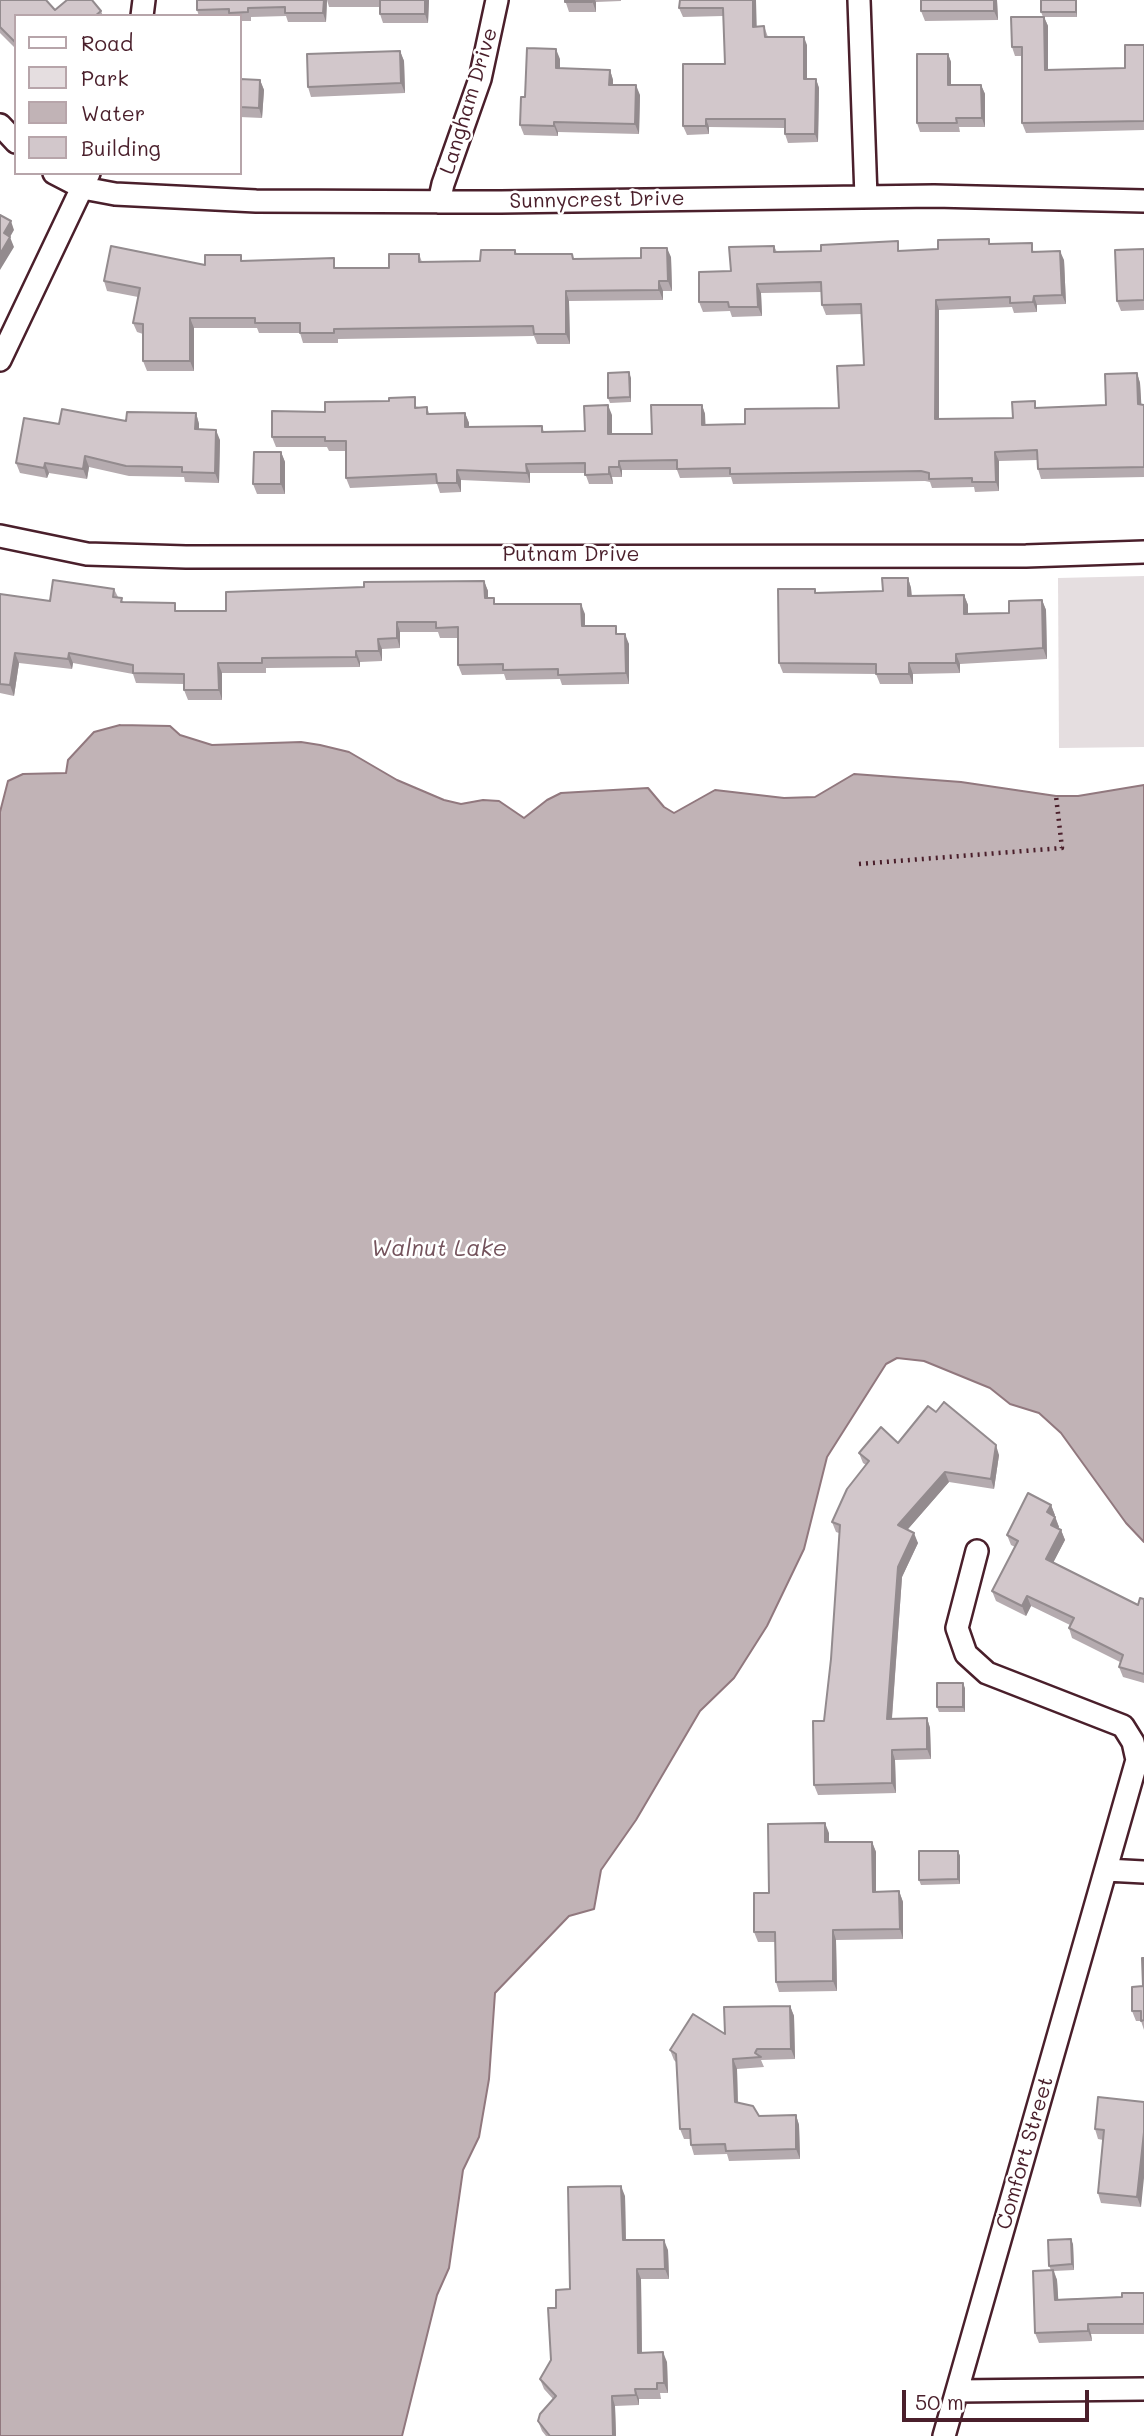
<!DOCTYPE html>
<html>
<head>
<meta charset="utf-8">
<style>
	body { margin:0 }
	#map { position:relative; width:1144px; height:2436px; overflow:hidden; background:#fff; font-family:Mali,sans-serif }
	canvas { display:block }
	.legend { position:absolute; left:14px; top:14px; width:228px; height:161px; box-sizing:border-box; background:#fff; border:2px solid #b7a5aa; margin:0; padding:9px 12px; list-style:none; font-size:21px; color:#4a1f2b }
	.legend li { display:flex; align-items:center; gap:14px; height:35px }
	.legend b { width:35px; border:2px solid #b7a5aa }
	.scale { position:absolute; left:902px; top:2390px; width:187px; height:32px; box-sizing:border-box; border:4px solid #4a1f2b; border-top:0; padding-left:9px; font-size:21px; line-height:24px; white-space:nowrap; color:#4a1f2b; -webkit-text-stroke:5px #fff; paint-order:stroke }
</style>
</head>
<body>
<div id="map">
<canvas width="1144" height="2436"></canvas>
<ul class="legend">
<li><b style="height:9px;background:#fff"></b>Road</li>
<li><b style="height:19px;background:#e5dee0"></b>Park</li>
<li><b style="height:19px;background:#c1b3b6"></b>Water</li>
<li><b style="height:19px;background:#d2c7cb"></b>Building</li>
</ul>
<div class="scale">50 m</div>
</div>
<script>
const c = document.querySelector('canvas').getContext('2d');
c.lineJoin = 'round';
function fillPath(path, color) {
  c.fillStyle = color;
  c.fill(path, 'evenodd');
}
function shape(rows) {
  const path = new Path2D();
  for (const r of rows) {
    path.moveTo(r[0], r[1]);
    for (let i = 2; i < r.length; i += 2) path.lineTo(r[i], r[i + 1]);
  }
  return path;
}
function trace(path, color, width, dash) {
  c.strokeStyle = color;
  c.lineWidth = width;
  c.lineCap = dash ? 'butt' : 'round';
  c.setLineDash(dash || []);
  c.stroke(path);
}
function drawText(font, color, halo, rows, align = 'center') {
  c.font = font + ' Mali,sans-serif';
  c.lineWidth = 5;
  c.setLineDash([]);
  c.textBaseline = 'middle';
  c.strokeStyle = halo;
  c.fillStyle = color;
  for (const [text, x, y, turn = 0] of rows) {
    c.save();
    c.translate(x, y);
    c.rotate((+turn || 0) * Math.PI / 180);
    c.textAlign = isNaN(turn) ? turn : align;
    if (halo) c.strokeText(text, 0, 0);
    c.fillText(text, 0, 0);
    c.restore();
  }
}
fillPath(shape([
	[1144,576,1144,747,1059,748,1058,578]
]), '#e5dee0');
const water = shape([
	[120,725,170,726,180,735,212,745,301,742,320,745,349,752,397,780,444,800,461,804,483,800,499,801,524,818,547,800,561,793,648,788,664,807,674,813,715,790,784,798,815,797,854,774,961,782,1056,796,1078,796,1144,785,1144,1542,1126,1523,1061,1433,1039,1413,1010,1404,990,1388,924,1361,897,1358,886,1364,827,1457,804,1549,767,1626,734,1678,700,1711,636,1820,601,1870,594,1909,569,1916,495,1993,489,2079,479,2137,463,2170,449,2268,437,2295,402,2436,0,2436,0,812,8,781,23,774,66,773,68,760,94,732,120,725]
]);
fillPath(water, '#c1b3b6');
trace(water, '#91787e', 2);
const minor = shape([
	[859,0,866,197],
	[142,16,144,0],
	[0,125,16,142],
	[54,173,83,188,115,194,256,201,501,202,934,196,1144,201],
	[439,202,443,184,480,79,497,0],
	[0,360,89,173],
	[0,536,87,554,186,557,1026,556,1144,552],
	[1106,1870,1144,1872],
	[957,2391,1144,2389],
	[944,2436,1137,1760,1133,1742,1123,1726,987,1673,966,1654,957,1628,977,1551]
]);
trace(minor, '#4a1f2b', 26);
trace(shape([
	[859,864,1062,848,1056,796]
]), '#4a1f2b', 4.5, [2, 5]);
trace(minor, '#fff', 21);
fillPath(shape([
	[0,0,55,10,101,11,103,16,16,16,16,49,0,33],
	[327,0,326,22,288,22,286,16,251,17,251,21,240,21,240,16,199,16,197,10],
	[327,0,429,0,428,23,383,23,380,14,380,7,329,7],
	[565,0,621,0,621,1,596,2,596,12,569,12],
	[680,0,756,0,756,27,764,26,768,37,807,45,807,79,816,79,819,88,818,142,788,143,785,134,785,128,709,127,709,134,687,135,683,126,725,64,723,16,683,17,679,8],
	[997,0,998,20,925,21,921,11],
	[1077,0,1077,17,1044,17,1048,26,1048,70,1125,68,1144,45,1144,130,1026,133,1022,123,1022,56,1015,56,1012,47,1043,17,1041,12],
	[400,51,404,61,405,93,311,97,308,87],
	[948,54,951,62,951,85,981,85,985,94,985,127,959,127,960,132,920,132,917,123],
	[560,59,560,68,610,70,613,80,613,85,640,95,639,134,558,132,558,136,524,135,520,125,525,97],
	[240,79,260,80,264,90,262,118,240,117],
	[991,244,1035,251,1064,260,1066,304,1037,305,1037,312,1014,313,1012,307,939,310,939,419,1013,418,1037,408,1106,405,1137,373,1140,383,1141,404,1144,404,1144,477,1041,479,1038,469,1037,460,999,461,999,491,975,492,974,487,932,488,930,482,925,481,733,484,731,477,680,478,677,470,622,470,622,477,612,477,613,484,589,484,585,473,530,473,530,483,461,480,461,492,440,493,437,484,350,488,346,478,346,451,329,451,327,447,276,447,272,437,325,412,389,401,419,407,427,407,429,413,465,413,469,423,469,427,542,426,544,432,585,431,612,415,612,434,652,434,702,405,705,414,705,425,745,424,839,408,864,365,862,314,826,315,822,305,822,292,761,293,762,316,732,317,730,311,703,312,699,302,731,271,774,246,777,252,901,251,938,249],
	[1144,249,1144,310,1121,311,1117,301],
	[515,250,517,254,572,254,574,259,671,257,672,291,663,291,663,300,569,301,570,344,537,344,534,336,338,339,338,343,303,343,300,333,259,333,257,328,194,328,194,371,147,371,143,361,143,334,137,332,133,323,138,297,107,291,104,281,205,265,244,261,337,268,389,268,419,254,422,262,480,261],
	[631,378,631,402,610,403,608,398],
	[196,413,199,424,199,430,220,440,219,483,185,482,184,477,129,476,89,467,87,479,49,473,47,478,20,473,16,463,59,424,126,421],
	[281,452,285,462,285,494,257,494,253,484],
	[908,578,911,588,912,596,964,595,968,605,968,614,1009,613,1042,600,1046,610,1047,659,960,664,960,673,913,674,913,684,880,684,876,674,783,673,779,663,817,593,883,591],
	[484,581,488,591,488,598,496,604,585,614,585,626,619,634,629,644,629,684,562,685,560,679,506,680,504,674,462,675,458,665,458,638,440,638,438,632,400,632,400,648,382,649,382,661,360,662,360,667,266,668,266,673,222,673,222,700,188,700,184,690,184,684,136,683,133,674,73,663,72,669,19,663,14,696,0,693,0,594,50,601,114,589,118,597,124,602,178,611,226,611,364,587],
	[936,1412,999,1455,994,1489,949,1482,907,1530,918,1543,902,1577,892,1719,927,1718,930,1728,931,1759,895,1760,896,1793,818,1795,814,1785,824,1721,831,1659,839,1533,836,1532,832,1522,866,1465,863,1463,859,1453,898,1443],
	[1051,1505,1059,1527,1058,1528,1061,1530,1065,1540,1053,1562,1138,1605,1144,1599,1144,1683,1123,1677,1119,1667,1120,1662,1072,1638,1069,1628,1070,1625,1031,1606,1026,1616,996,1601,992,1591,1015,1547,1011,1545,1007,1535],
	[965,1688,965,1712,939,1712,937,1707],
	[829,1833,829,1842,872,1842,876,1852,876,1892,899,1891,903,1902,903,1939,836,1940,837,1991,779,1992,776,1982,775,1942,758,1942,754,1932,769,1893],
	[958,1851,960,1856,960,1884,921,1885,919,1880],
	[1144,1958,1144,2030,1141,2021,1136,2021,1132,2011,1143,1986],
	[790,2006,794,2016,795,2059,761,2060,764,2067,737,2069,738,2103,759,2116,796,2115,799,2125,800,2159,729,2161,727,2154,694,2155,691,2145,691,2139,684,2139,680,2129,676,2062,674,2060,670,2050,725,2034],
	[1144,2102,1141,2207,1101,2203,1098,2193,1103,2140,1098,2139,1095,2129],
	[625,2196,626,2240,668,2250,669,2279,641,2279,642,2353,667,2362,668,2393,660,2393,661,2399,639,2399,639,2405,615,2406,616,2436,546,2436,542,2431,538,2421,553,2399,544,2389,540,2379,551,2360,556,2308,570,2289],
	[1073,2244,1074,2270,1054,2271,1057,2280,1058,2299,1122,2297,1144,2293,1144,2334,1091,2334,1092,2341,1039,2343,1035,2333,1051,2270,1049,2266]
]), '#b5abaf');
fillPath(shape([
	[324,0,327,0,326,22,323,13],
	[425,0,429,0,428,23,425,14],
	[592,0,595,0,596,2,596,12],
	[753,0,756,0,757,36,753,27],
	[994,0,997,0,998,20,994,11],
	[1076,0,1077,0,1077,17,1076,12],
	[1044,17,1048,26,1048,80,1045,70],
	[804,37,807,45,807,88,804,79],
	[556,49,560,59,560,78,556,68],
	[400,51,404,61,405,93,401,83],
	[948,54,951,62,951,94,948,85],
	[610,70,613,80,613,95,609,85],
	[816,79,819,88,818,142,815,134],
	[260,80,264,90,262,118,259,108],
	[636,85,640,95,639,134,635,124],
	[981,85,985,94,985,127,982,118],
	[706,119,709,127,709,134,706,126],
	[554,122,558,132,558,136,554,126],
	[11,221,14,230,10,237,14,247,0,270,0,254,4,233],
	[667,248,671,257,672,291,668,281],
	[1060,251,1064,260,1066,304,1062,295],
	[659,281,663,291,663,300,659,290],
	[757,284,761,293,762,316,758,307],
	[566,291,569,301,570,344,566,334],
	[1034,296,1037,305,1037,312,1033,302],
	[936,300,939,310,939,429,935,419],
	[190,318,194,328,194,371,190,361],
	[629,372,631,378,631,402,630,397],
	[1137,373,1140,383,1142,414,1138,404],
	[608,405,612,415,612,444,608,434],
	[702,405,705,414,706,435,702,425],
	[196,413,199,424,199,440,195,429],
	[465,413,469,423,469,437,465,427],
	[216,430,220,440,219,483,215,473],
	[281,452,285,462,285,494,281,484],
	[995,452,999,461,999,491,996,482],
	[85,456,89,467,87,479,83,469],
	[619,461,622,470,622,477,619,467],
	[45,463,49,473,47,478,44,468],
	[526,464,530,473,530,483,527,473],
	[609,467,612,477,613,484,609,474],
	[457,470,461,480,461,492,457,483],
	[908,578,911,588,912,606,908,596],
	[484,581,488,591,488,608,485,598],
	[964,595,968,605,968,624,964,614],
	[1042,600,1046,610,1047,659,1043,648],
	[581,604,585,614,585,636,582,626],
	[397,622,400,632,400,648,397,638],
	[625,634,629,644,629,684,626,673],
	[378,639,382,649,382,661,379,651],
	[356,651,360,662,360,667,356,657],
	[15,653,19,663,14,696,10,685],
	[69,653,73,663,72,669,68,659],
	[956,654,960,664,960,673,956,663],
	[218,663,222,673,222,700,219,690],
	[909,663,913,674,913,684,909,674],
	[996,1445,999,1455,994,1489,991,1479],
	[945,1472,949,1482,902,1536,898,1525],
	[1051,1505,1055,1515,1051,1522,1047,1512],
	[1055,1517,1059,1527,1055,1535,1051,1525],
	[1061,1530,1065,1540,1050,1569,1046,1559],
	[914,1533,918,1543,902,1577,891,1729,887,1719,898,1567],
	[1027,1596,1031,1606,1026,1616,1022,1606],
	[963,1683,965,1688,965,1712,963,1707],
	[927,1718,930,1728,931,1759,927,1749],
	[892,1750,895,1760,896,1793,892,1783],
	[825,1823,829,1833,829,1852,825,1842],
	[872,1842,876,1852,876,1902,873,1892],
	[958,1851,960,1856,960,1884,958,1879],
	[899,1891,903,1902,903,1939,900,1929],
	[833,1930,836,1940,837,1991,833,1981],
	[790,2006,794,2016,795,2059,791,2049],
	[733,2059,737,2069,738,2112,735,2102],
	[796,2115,799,2125,800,2159,796,2149],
	[1144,2132,1144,2178,1141,2207,1137,2197],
	[621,2186,625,2196,626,2250,623,2240],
	[1071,2239,1073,2244,1074,2270,1072,2264],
	[664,2240,668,2250,669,2279,665,2269],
	[637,2269,641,2279,642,2363,638,2353],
	[1053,2270,1057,2280,1059,2310,1055,2300],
	[1088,2324,1091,2334,1092,2341,1088,2331],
	[663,2352,667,2362,668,2393,664,2383],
	[635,2389,639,2399,639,2405,636,2395],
	[612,2396,615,2406,616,2436,613,2436]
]), '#938b8e');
const building = shape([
	[0,0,46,0,55,10,67,0,92,0,101,11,95,16,16,16,16,43,0,27,0,0],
	[197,0,324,0,323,13,285,13,285,7,248,8,248,12,229,13,229,9,197,10,197,0],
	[380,0,425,0,425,14,380,14,380,0],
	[565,0,592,0,592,2,565,2,565,0],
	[680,0,753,0,753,27,764,26,765,37,804,37,804,79,816,79,815,134,785,134,785,119,706,119,706,126,683,126,683,64,725,64,723,8,679,8,680,0],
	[921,0,994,0,994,11,921,11,921,0],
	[1041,0,1076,0,1076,12,1041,12,1041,0],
	[1011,17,1044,17,1045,70,1125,68,1125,45,1144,45,1144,121,1022,123,1022,47,1012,47,1011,17],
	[527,48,556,49,556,68,610,70,609,85,636,85,635,124,554,122,554,126,520,125,521,97,525,97,527,48],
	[400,51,401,83,308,87,307,54,400,51],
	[917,54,948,54,948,85,981,85,982,118,956,118,957,123,917,123,917,54],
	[240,79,260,80,259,108,240,107,240,79],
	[0,215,11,221,4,233,10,237,0,254,0,215],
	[989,239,989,244,1032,243,1032,252,1060,251,1062,295,1034,296,1033,302,1010,303,1010,297,936,300,935,419,1013,418,1012,402,1035,401,1035,408,1106,405,1105,374,1137,373,1138,404,1144,405,1144,467,1038,469,1037,450,995,452,996,482,972,482,972,478,929,479,929,473,921,471,730,474,730,468,677,469,677,460,619,461,619,467,609,467,609,474,585,475,585,463,526,464,527,473,457,470,457,483,437,483,436,474,346,478,346,441,325,441,325,437,272,437,272,411,325,412,325,402,389,401,389,398,415,397,415,408,427,407,427,414,465,413,465,427,542,426,542,432,585,431,584,406,608,405,608,434,652,434,651,405,702,405,702,425,745,424,745,409,839,408,837,366,864,365,861,304,822,305,821,282,757,284,758,307,729,307,728,302,699,302,699,272,731,271,729,247,774,246,774,252,821,251,821,245,898,241,898,251,938,249,938,240,989,239],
	[111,246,205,265,205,255,241,255,241,261,334,258,334,268,389,268,389,254,419,254,419,262,480,261,481,250,515,250,515,254,572,254,573,259,641,258,641,248,667,248,668,281,659,281,659,290,566,291,566,334,534,334,533,326,334,329,334,333,300,333,300,323,255,323,255,318,190,318,190,361,143,361,143,324,133,323,140,288,104,281,111,246],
	[1144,249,1144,300,1117,301,1115,250,1144,249],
	[629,372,630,397,608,398,608,373,629,372],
	[62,409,126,421,127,412,196,413,195,429,216,430,215,473,182,472,182,467,126,466,85,456,83,469,45,463,44,468,16,463,24,418,59,424,62,409],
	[254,452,281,452,281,484,253,484,254,452],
	[882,578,908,578,908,596,964,595,964,614,1009,613,1009,601,1042,600,1043,648,956,654,956,663,909,663,909,674,876,674,876,664,779,663,778,589,815,589,815,593,883,591,882,578],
	[53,580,114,589,113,597,122,598,121,602,175,603,175,611,226,611,226,592,364,587,364,582,484,581,485,598,494,598,494,604,581,604,582,626,616,626,616,634,625,634,626,673,558,675,558,669,503,670,503,664,458,665,458,627,436,628,436,622,397,622,397,638,378,639,379,651,356,651,356,657,262,658,262,663,218,663,219,690,184,690,184,674,133,673,133,665,69,653,68,659,15,653,10,685,0,684,0,594,50,601,53,580],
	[944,1402,996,1445,991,1479,945,1472,898,1525,914,1533,898,1567,887,1719,927,1718,927,1749,892,1750,892,1783,814,1785,813,1721,824,1721,831,1659,840,1525,832,1522,847,1489,869,1461,859,1453,881,1427,898,1443,928,1406,936,1412,944,1402],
	[1028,1493,1051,1505,1047,1512,1055,1517,1051,1525,1061,1530,1046,1559,1138,1605,1140,1598,1144,1599,1144,1674,1119,1667,1123,1655,1069,1628,1074,1618,1027,1596,1022,1606,992,1591,1018,1541,1007,1535,1028,1493],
	[937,1683,963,1683,963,1707,937,1707,937,1683],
	[825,1823,825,1842,872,1842,873,1892,899,1891,900,1929,833,1930,833,1981,776,1982,775,1932,754,1932,754,1893,769,1893,768,1824,825,1823],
	[919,1851,958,1851,958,1879,919,1880,919,1851],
	[1142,1958,1144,1958,1144,2020,1141,2021,1141,2011,1132,2011,1132,1987,1143,1986,1142,1958],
	[790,2006,791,2049,757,2049,755,2053,761,2057,733,2059,735,2102,753,2106,759,2116,796,2115,796,2149,726,2151,725,2144,691,2145,690,2129,680,2129,676,2054,670,2050,693,2014,725,2034,724,2007,790,2006],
	[1098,2097,1144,2102,1144,2132,1137,2197,1098,2193,1104,2130,1095,2129,1098,2097],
	[621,2186,623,2240,664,2240,665,2269,637,2269,638,2353,663,2352,664,2383,657,2383,657,2389,635,2389,636,2395,612,2396,613,2436,550,2436,538,2421,540,2414,556,2396,540,2379,551,2360,548,2308,556,2308,556,2290,570,2289,568,2187,621,2186],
	[1071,2239,1072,2264,1049,2266,1048,2240,1071,2239],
	[1053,2270,1055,2300,1122,2297,1122,2293,1144,2293,1144,2324,1088,2324,1088,2331,1035,2333,1033,2271,1053,2270]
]);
fillPath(building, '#d2c7cb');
trace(building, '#938b8e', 2);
drawText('21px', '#4a1f2b', '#fff', [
	["Langham Drive",469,101,-73],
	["Sunnycrest Drive",597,200,-1],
	["Putnam Drive",571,555],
	["Comfort Street",1025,2153,-74]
]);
drawText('italic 23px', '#74535c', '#fff', [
	["Walnut Lake",439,1249]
]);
</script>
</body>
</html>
